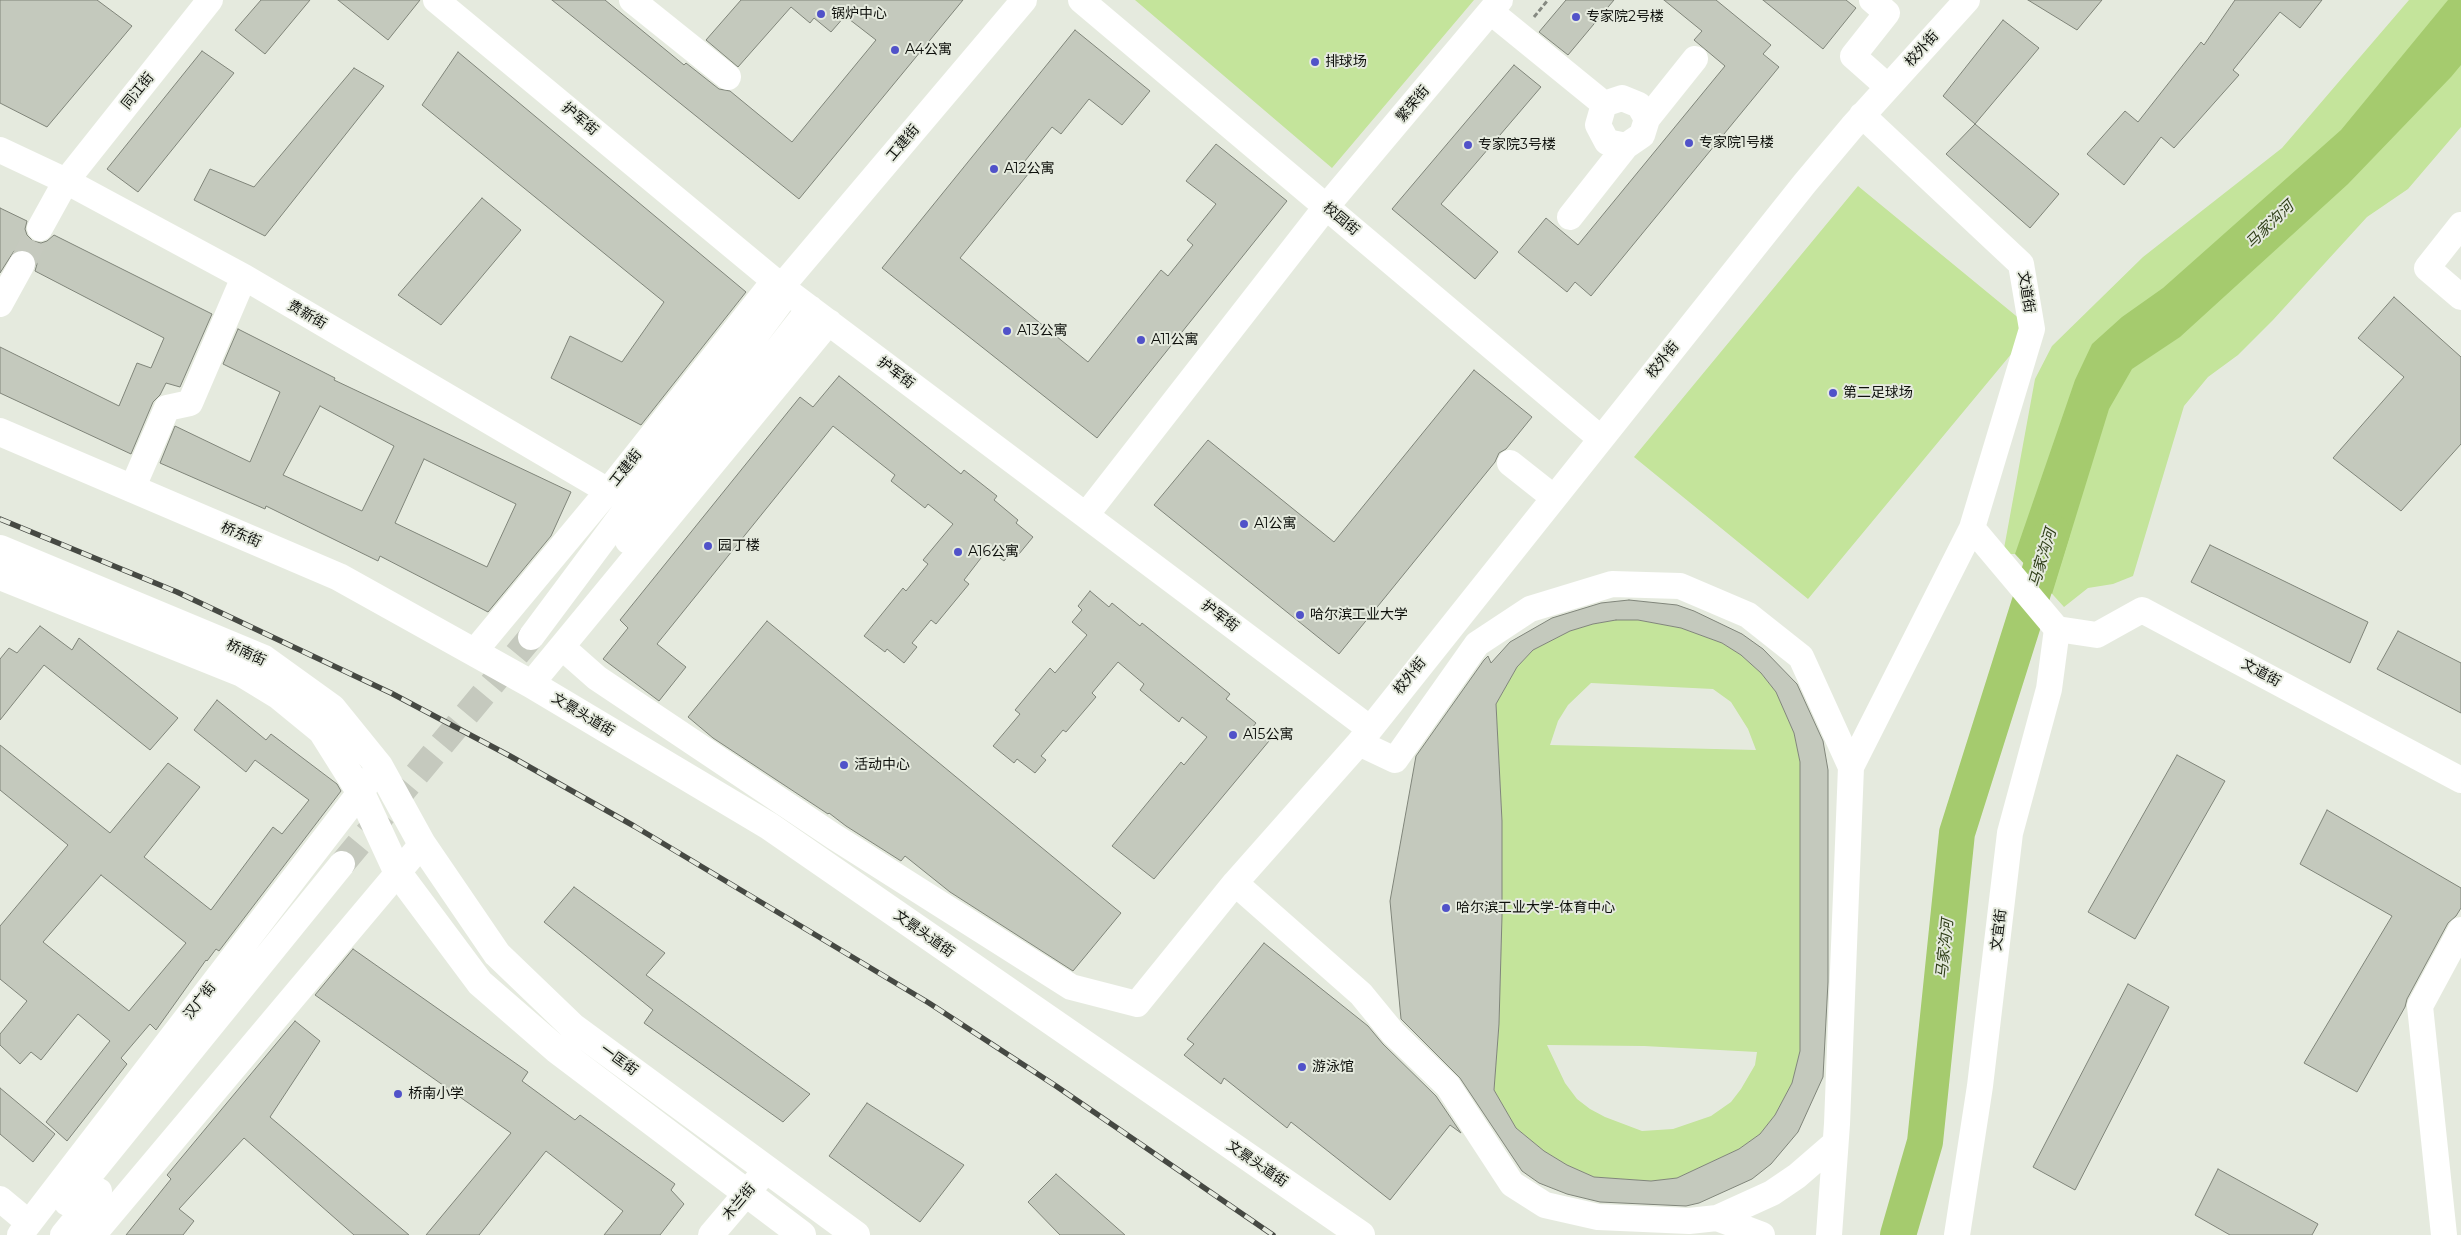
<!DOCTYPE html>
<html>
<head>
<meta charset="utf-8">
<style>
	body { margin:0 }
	canvas { display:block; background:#e5eade }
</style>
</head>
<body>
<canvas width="2461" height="1235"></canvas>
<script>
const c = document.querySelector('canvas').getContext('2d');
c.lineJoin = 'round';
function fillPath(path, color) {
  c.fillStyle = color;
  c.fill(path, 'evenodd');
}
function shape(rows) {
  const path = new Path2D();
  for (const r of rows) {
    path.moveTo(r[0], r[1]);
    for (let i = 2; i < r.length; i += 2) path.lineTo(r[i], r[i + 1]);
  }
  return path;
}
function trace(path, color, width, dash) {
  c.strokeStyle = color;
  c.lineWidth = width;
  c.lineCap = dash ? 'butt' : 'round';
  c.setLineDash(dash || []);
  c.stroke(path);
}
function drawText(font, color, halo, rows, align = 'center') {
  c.font = font + ' Montserrat,"Noto Sans SC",sans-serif';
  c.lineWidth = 4;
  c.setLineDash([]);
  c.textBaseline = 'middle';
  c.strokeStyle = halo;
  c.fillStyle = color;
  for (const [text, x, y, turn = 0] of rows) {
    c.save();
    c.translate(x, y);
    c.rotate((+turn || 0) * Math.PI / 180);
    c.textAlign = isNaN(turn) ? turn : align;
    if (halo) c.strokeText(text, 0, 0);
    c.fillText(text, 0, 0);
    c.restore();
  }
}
fillPath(shape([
	[1135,0,1474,0,1332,168],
	[2409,0,2461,0,2461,127,2408,189,2367,217,2273,320,2238,355,2208,377,2184,406,2133,576,2113,584,2088,588,2064,607,2016,554,2003,554,2035,379,2052,346,2143,257,2282,148],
	[1858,186,2032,329,1808,599,1634,457],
	[1616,620,1638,620,1681,628,1722,643,1741,655,1761,673,1776,692,1794,733,1800,762,1800,1051,1792,1083,1775,1115,1760,1134,1739,1149,1677,1178,1651,1181,1594,1177,1567,1165,1544,1151,1516,1128,1494,1090,1499,1024,1502,916,1502,821,1496,704,1517,667,1533,650,1570,631,1593,624],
	[1591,683,1713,689,1731,702,1748,729,1756,750,1550,745,1558,721,1568,705],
	[1547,1045,1644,1046,1757,1052,1755,1065,1741,1089,1731,1102,1711,1116,1673,1129,1642,1131,1605,1117,1590,1109,1577,1099,1565,1083]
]), '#c4e49b');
fillPath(shape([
	[2448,0,2461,0,2461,65,2451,77,2348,184,2180,337,2132,369,2109,409,2052,594,2015,554,2075,380,2092,344,2122,317,2163,288,2341,130]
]), '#a5cb6e');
trace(shape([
	[1898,1235,1925,1142,1957,833,2052,532]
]), '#a5cb6e', 36);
const building = shape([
	[0,0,97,0,132,26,47,127,0,103,0,0],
	[261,0,310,0,265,54,235,30,261,0],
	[338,0,420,0,388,40,338,0],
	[552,0,605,0,684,65,686,63,719,89,730,91,792,142,876,40,845,16,831,32,814,18,810,23,791,7,738,67,706,40,741,0,963,0,799,199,552,0],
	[1566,0,1614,0,1568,55,1539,32,1566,0],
	[1664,0,1716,0,1771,45,1763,54,1779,67,1591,296,1575,282,1567,292,1518,252,1546,218,1578,245,1725,66,1694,40,1702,31,1664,0],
	[1763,0,1846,0,1856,8,1823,49,1763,0],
	[2028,0,2102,0,2077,30,2028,0],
	[2235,0,2322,0,2300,28,2280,12,2233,70,2239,75,2174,148,2161,137,2124,185,2087,154,2125,111,2138,122,2201,42,2204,45,2235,0],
	[2003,20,2039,48,1975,124,1943,96,2003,20],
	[1075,30,1150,91,1122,125,1089,99,1061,134,1052,127,1021,166,1029,173,960,258,1088,362,1161,270,1168,276,1193,245,1187,240,1216,204,1186,181,1216,144,1287,201,1097,438,882,268,1075,30],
	[202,51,234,73,138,192,107,169,202,51],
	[458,52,746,292,641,425,551,378,570,336,622,362,664,302,422,105,458,52],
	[1514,65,1541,87,1441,204,1498,252,1475,279,1392,209,1514,65],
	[354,68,384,86,265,236,194,200,210,169,254,187,354,68],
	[1975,124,2059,194,2030,228,1946,154,1975,124],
	[482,198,521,230,441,325,398,295,482,198],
	[0,208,27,221,25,229,27,235,33,241,41,243,47,241,54,235,212,314,180,387,166,383,160,395,153,402,131,454,0,393,0,347,119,406,137,363,151,368,164,338,35,271,37,264,35,257,29,251,21,249,14,251,0,273,0,208],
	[2394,297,2461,357,2461,444,2401,511,2333,458,2404,377,2358,338,2394,297],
	[238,329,335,378,334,380,571,492,551,536,488,612,380,556,378,561,266,506,265,509,160,463,175,426,250,462,280,392,223,364,238,329],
	[320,406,394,446,362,511,283,475,320,406],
	[424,459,516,504,487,567,395,523,424,459],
	[1474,370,1532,417,1506,449,1499,453,1495,462,1339,654,1154,505,1208,440,1334,542,1474,370],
	[839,376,961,474,964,470,997,496,994,500,1018,520,1016,523,1033,537,1019,554,1013,550,1004,561,988,549,964,580,969,584,936,624,931,620,912,643,917,647,904,663,887,649,885,652,864,636,903,588,906,591,928,564,923,560,953,524,928,504,925,508,891,481,895,475,833,426,657,644,686,667,659,701,603,659,628,628,620,620,800,397,813,407,839,376],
	[2210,545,2368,622,2350,663,2191,582,2210,545],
	[1090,591,1109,607,1112,603,1140,626,1142,623,1230,694,1226,699,1256,723,1252,728,1269,741,1154,879,1112,846,1181,762,1184,765,1207,737,1182,717,1179,722,1140,690,1144,684,1118,662,1092,693,1096,697,1066,732,1063,730,1041,756,1046,760,1035,773,1017,759,1014,763,993,746,1020,714,1015,710,1050,668,1055,673,1087,635,1072,622,1082,610,1078,606,1090,591],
	[1629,600,1677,605,1694,611,1742,634,1763,649,1797,684,1823,741,1828,770,1828,982,1823,1077,1798,1132,1771,1164,1752,1179,1699,1203,1686,1206,1600,1202,1567,1194,1539,1183,1522,1171,1460,1078,1401,1019,1390,901,1416,756,1484,660,1488,656,1491,663,1510,642,1552,618,1601,603,1629,600],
	[1616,620,1638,620,1681,628,1722,643,1741,655,1761,673,1776,692,1794,733,1800,762,1800,1051,1792,1083,1775,1115,1760,1134,1739,1149,1677,1178,1651,1181,1594,1177,1567,1165,1544,1151,1516,1128,1494,1090,1499,1024,1502,916,1502,821,1496,704,1517,667,1533,650,1570,631,1593,624,1616,620],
	[767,621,1121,913,1073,971,950,892,905,856,901,861,846,826,829,813,828,814,713,738,688,717,767,621],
	[40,626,72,650,79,638,178,718,150,750,44,665,0,720,0,659,9,648,17,653,40,626],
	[2398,631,2461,663,2461,713,2377,669,2398,631],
	[217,700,266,740,271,734,337,784,341,791,219,951,216,949,207,961,206,960,156,1030,150,1024,121,1058,127,1064,67,1141,46,1122,110,1041,78,1014,41,1060,31,1052,20,1064,0,1045,0,1034,27,1001,0,979,0,926,68,845,0,790,0,745,110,833,168,763,200,787,144,857,211,910,273,827,282,834,309,800,255,760,246,772,194,730,217,700],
	[101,875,186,943,129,1011,43,942,101,875],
	[2177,755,2225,781,2135,939,2088,912,2177,755],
	[2327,810,2461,888,2461,908,2456,916,2448,923,2407,999,2405,1007,2357,1092,2304,1063,2392,916,2300,864,2327,810],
	[574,887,665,953,646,975,810,1094,783,1122,644,1023,653,1010,544,922,574,887],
	[1264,943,1368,1026,1383,1044,1436,1096,1461,1133,1450,1125,1390,1200,1291,1122,1287,1128,1224,1078,1221,1084,1184,1055,1194,1044,1187,1039,1264,943],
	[353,949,528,1072,522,1081,575,1120,580,1115,675,1184,671,1190,684,1204,660,1235,604,1235,623,1211,546,1151,479,1235,426,1235,511,1133,315,995,353,949],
	[2128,984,2169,1007,2075,1190,2033,1167,2128,984],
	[295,1021,320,1041,270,1117,409,1235,354,1235,244,1138,179,1209,194,1221,183,1235,126,1235,171,1179,167,1175,295,1021],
	[0,1088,55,1134,33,1162,0,1134,0,1088],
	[867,1103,964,1165,920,1222,829,1156,867,1103],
	[2218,1169,2318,1224,2312,1235,2230,1235,2195,1215,2218,1169],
	[1056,1174,1125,1235,1060,1235,1028,1202,1056,1174]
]);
fillPath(building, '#c4c9bd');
trace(building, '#80857a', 1);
trace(shape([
	[22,264,40,228],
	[342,864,531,637]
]), '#c5c9be', 26, [26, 13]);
trace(shape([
	[1534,17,1548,0]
]), '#858981', 3, [5, 2.5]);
trace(shape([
	[436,0,788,292,1369,728],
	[632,0,728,77],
	[1081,0,1600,438],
	[1872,0,1887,13,1853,56,1888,87],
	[1491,12,1604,104,1622,98,1639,105,1647,119,1642,135,1626,146,1607,142,1598,125,1604,104],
	[1647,119,1695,59],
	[0,150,66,181,244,277,608,491],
	[1570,217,1626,146],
	[2461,225,2427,268,2461,297],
	[40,228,66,181,210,0],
	[782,286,1024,0],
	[0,304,22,264],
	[1510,463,1553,497],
	[132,489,167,408,190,403,244,277],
	[1086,515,1326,207,1500,0],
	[1972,528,2057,629],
	[628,541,810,308],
	[2057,629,2097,635,2142,610,2461,780],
	[531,637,788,292],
	[563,648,597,678,833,836,1071,987,1137,1004,1235,883],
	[474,652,608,491,775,280],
	[531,684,829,322],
	[1359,743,1395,760,1477,644,1530,609,1612,584,1680,586,1748,615,1801,657,1851,767],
	[0,1199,29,1223],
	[67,1203,342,864],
	[1717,1218,1772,1193,1797,1176,1834,1144],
	[20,1235,372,777],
	[63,1235,99,1191],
	[93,1235,422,844],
	[711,1235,767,1169],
	[1762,1235,1717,1218,1689,1221,1598,1217,1545,1205,1512,1184,1448,1086,1393,1033,1361,994,1235,883,1359,743,1805,183,1852,127,1967,0],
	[1829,1235,1837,1124,1851,767,1972,528,2032,329,2021,264,1862,115],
	[1957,1235,1980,1086,2010,833,2049,689,2057,629],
	[2444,1235,2420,1006,2461,930]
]), '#fff', 26);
trace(shape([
	[0,432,339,577,531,684,769,826,1361,1235],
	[0,549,264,659,332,708,379,766,422,844,497,954,573,1027,856,1235],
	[0,576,242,673,278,695,322,731,361,793,398,873,480,983,556,1049,802,1235]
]), '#fff', 28);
const rail = shape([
	[0,519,177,592,391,693,510,756,634,826,929,1003,1056,1086,1273,1235]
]);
trace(rail, '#464943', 5.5);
trace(rail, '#e5eade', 4, [11]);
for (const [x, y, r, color] of [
	[821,14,5,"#5152c9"],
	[1576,17,5,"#5152c9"],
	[895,50,5,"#5152c9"],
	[1315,62,5,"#5152c9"],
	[1689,143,5,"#5152c9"],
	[1468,145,5,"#5152c9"],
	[994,169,5,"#5152c9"],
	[1007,331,5,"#5152c9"],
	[1141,340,5,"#5152c9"],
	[1833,393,5,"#5152c9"],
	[1244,524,5,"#5152c9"],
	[708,546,5,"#5152c9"],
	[958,552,5,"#5152c9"],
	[1300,615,5,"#5152c9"],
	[1233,735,5,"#5152c9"],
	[844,765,5,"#5152c9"],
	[1446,908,5,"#5152c9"],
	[1302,1067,5,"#5152c9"],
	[398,1094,5,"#5152c9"]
]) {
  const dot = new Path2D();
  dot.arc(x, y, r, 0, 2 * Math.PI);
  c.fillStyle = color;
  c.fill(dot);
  trace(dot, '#e5eade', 2);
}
drawText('14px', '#0e100c', '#e5eade', [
	["锅炉中心",831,14],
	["专家院2号楼",1586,17],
	["A4公寓",905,50],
	["排球场",1325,62],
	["专家院1号楼",1699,143],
	["专家院3号楼",1478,145],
	["A12公寓",1004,169],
	["A13公寓",1017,331],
	["A11公寓",1151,340],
	["第二足球场",1843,393],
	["A1公寓",1254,524],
	["园丁楼",718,546],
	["A16公寓",968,552],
	["哈尔滨工业大学",1310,615],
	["A15公寓",1243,735],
	["活动中心",854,765],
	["哈尔滨工业大学-体育中心",1456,908],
	["游泳馆",1312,1067],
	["桥南小学",408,1094]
], 'left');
drawText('14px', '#0e100c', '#e5eade', [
	["校外街",1922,49,-48],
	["同江街",138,91,-51],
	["繁荣街",1413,104,-50],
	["护军街",580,119,40],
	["工建街",903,143,-50],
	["校园街",1341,219,40],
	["文道街",2026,292,81],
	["贵新街",307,315,30],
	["校外街",1663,360,-51],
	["护军街",896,373,37],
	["工建街",626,468,-52],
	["桥东街",241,535,23],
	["护军街",1220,616,37],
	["桥南街",246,653,25],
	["文道街",2261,673,28],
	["校外街",1410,676,-51],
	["文景头道街",583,715,31],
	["文宜街",1999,930,-83],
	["文景头道街",924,934,35],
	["汉广街",200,1001,-52],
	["一匡街",619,1060,36],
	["文景头道街",1257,1164,34],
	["木兰街",739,1202,-50]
]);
drawText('italic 15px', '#2e3d17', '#e5eade', [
	["马家沟河",2270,225,-44],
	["马家沟河",2043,558,-73],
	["马家沟河",1945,949,-84]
]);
</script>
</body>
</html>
